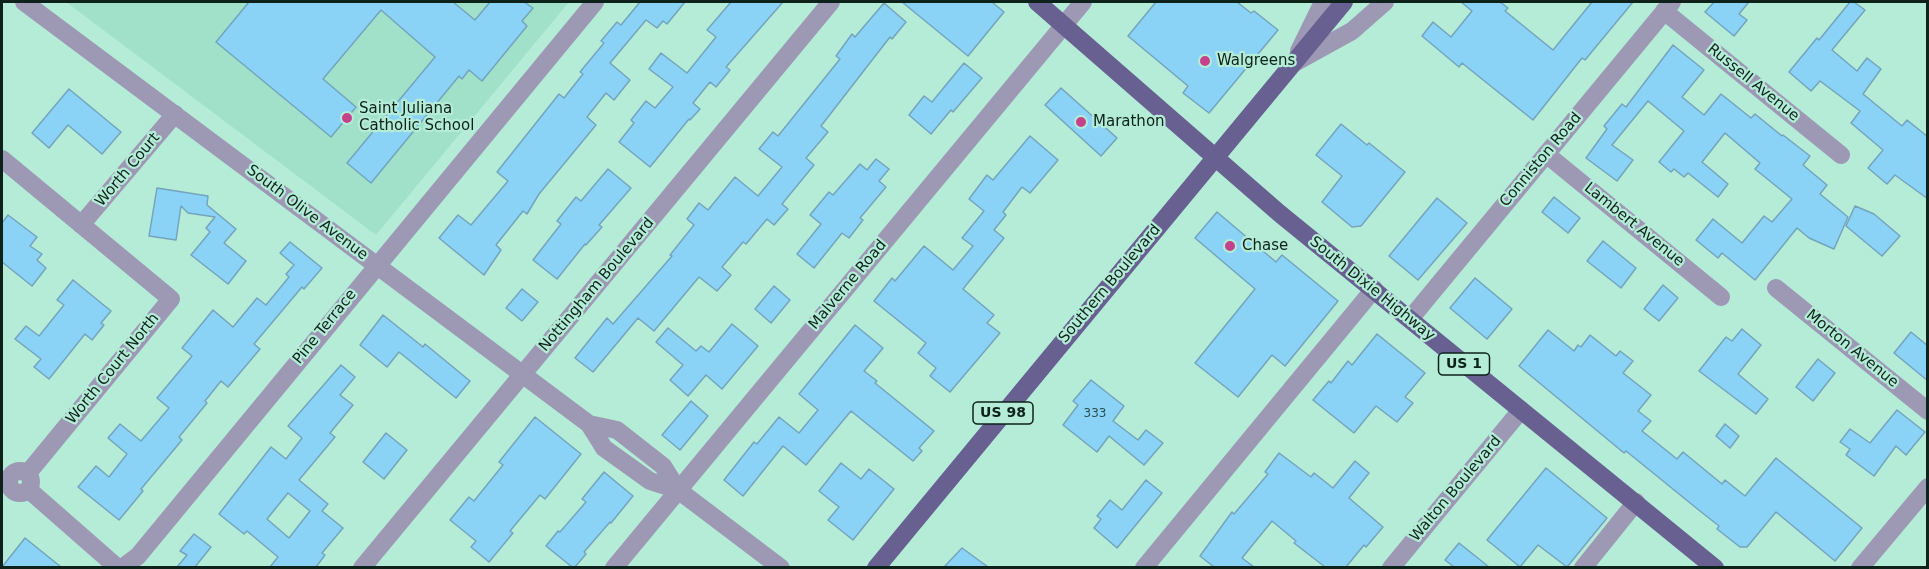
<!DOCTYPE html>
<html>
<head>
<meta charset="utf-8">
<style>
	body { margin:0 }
	#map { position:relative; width:1929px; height:569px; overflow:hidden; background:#b5ecd8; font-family:"DejaVu Sans",sans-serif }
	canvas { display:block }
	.frame { position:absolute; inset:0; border:3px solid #0c221b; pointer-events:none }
</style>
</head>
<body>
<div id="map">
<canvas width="1929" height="569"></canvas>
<div class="frame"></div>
</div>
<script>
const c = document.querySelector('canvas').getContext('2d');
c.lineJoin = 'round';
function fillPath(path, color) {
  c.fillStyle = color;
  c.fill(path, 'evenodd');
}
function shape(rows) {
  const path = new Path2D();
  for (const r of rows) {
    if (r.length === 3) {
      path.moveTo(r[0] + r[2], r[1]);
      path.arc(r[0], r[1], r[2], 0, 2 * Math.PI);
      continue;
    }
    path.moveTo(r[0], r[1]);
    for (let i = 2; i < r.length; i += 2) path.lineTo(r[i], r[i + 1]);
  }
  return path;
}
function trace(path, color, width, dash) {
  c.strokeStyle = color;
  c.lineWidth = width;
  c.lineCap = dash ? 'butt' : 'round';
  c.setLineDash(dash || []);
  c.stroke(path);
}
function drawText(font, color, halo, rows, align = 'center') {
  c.font = font + ' "DejaVu Sans",sans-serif';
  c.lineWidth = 4.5;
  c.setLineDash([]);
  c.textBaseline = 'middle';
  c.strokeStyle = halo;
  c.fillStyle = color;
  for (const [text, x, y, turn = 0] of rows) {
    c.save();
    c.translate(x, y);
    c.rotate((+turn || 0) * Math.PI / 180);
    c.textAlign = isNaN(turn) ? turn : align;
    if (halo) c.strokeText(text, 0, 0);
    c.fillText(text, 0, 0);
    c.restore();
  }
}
fillPath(shape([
	[66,2,569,2,376,235]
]), '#a1e1ca');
const building = shape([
	[249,2,453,2,475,20,490,2,524,2,533,8,522,21,527,26,482,81,469,70,462,79,459,76,371,183,347,163,435,57,381,10,323,79,356,107,331,137,216,42,249,2],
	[640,2,685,2,667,24,663,21,657,28,646,20,610,63,630,80,614,100,606,93,587,117,596,125,539,194,527,214,523,211,496,245,501,250,484,275,439,238,458,215,471,225,508,181,497,172,559,94,564,98,583,74,580,72,604,43,601,41,617,22,621,25,640,2],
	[731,2,783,2,726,67,730,70,716,87,710,82,693,103,700,109,690,120,689,119,650,167,619,142,634,123,631,120,646,101,655,108,673,87,649,69,661,53,687,73,716,37,707,30,731,2],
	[902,2,992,2,1004,12,968,56,902,2],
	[1156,2,1237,2,1251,13,1254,11,1278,30,1209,113,1183,93,1188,86,1128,36,1156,2],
	[1461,2,1500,2,1508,8,1505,11,1553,50,1592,2,1633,2,1585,60,1582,58,1533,120,1462,63,1459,67,1422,36,1433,22,1451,37,1472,11,1461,2],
	[1714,2,1749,2,1739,14,1747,20,1734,36,1705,12,1714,2],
	[1850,2,1854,2,1865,10,1832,50,1857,71,1867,58,1881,69,1863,94,1902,126,1907,120,1928,137,1928,199,1895,175,1887,184,1868,168,1883,150,1851,123,1860,111,1820,81,1811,91,1789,72,1817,38,1819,40,1850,2],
	[884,3,906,22,892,39,890,37,821,126,828,132,806,158,814,165,782,204,788,209,774,225,767,219,746,244,743,242,722,267,731,275,717,291,699,277,654,331,638,318,593,372,575,358,607,318,613,324,672,256,670,255,694,225,687,219,699,203,708,210,735,177,758,196,782,167,759,149,773,132,778,136,840,59,836,56,852,34,855,37,884,3],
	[1673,45,1704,70,1682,97,1704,115,1721,94,1751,118,1755,114,1782,136,1783,135,1810,156,1803,165,1827,185,1820,194,1848,217,1834,249,1809,238,1797,228,1755,280,1722,253,1718,258,1696,240,1713,219,1742,243,1764,216,1772,222,1792,199,1755,169,1760,163,1725,133,1702,162,1728,184,1718,197,1688,173,1684,177,1674,169,1671,172,1659,162,1684,131,1648,101,1612,145,1633,160,1617,181,1586,158,1607,129,1604,126,1622,104,1626,107,1673,45],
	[964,63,982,78,953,112,951,110,931,134,909,115,924,96,932,102,964,63],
	[1061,88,1117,138,1101,156,1045,105,1061,88],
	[69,89,121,132,102,154,68,125,49,148,32,133,69,89],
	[1341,124,1367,145,1369,143,1405,172,1361,226,1352,227,1322,202,1342,176,1316,155,1341,124],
	[1030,136,1058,160,1030,193,1022,187,1003,212,1006,215,994,230,1004,238,963,289,994,315,987,323,1000,333,950,392,930,376,936,368,918,353,926,343,874,301,892,278,895,281,924,246,953,270,973,246,962,238,984,211,969,199,987,175,993,180,1030,136],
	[876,159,889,169,879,181,886,187,860,218,863,220,849,238,842,233,814,268,797,254,821,224,810,215,829,192,833,195,860,164,867,170,876,159],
	[608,169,631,188,599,225,602,227,586,245,585,244,557,279,533,260,561,224,557,221,576,197,581,201,608,169],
	[157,188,208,196,207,205,236,229,224,243,246,261,228,284,191,255,210,232,206,228,215,217,188,213,181,206,176,240,149,236,157,188],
	[1554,197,1580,218,1568,233,1542,212,1554,197],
	[1437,198,1467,223,1418,280,1389,256,1437,198],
	[1855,206,1874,214,1900,236,1882,256,1846,226,1855,206],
	[1217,212,1276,262,1282,255,1338,301,1285,366,1272,355,1238,397,1195,363,1255,289,1195,238,1217,212],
	[8,215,37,237,30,246,42,254,37,260,46,268,32,286,2,262,2,223,8,215],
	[1603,241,1636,268,1621,288,1587,261,1603,241],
	[290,242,322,268,304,289,302,287,254,344,260,349,228,387,221,381,205,401,207,403,179,437,182,440,141,489,143,491,119,520,78,487,96,466,109,477,127,454,108,438,120,424,141,441,169,408,157,398,192,356,182,348,213,310,233,327,257,298,266,305,289,277,286,274,294,265,280,253,290,242],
	[1475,278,1512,309,1487,339,1450,308,1475,278],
	[73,280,111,311,101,323,104,325,92,340,85,334,49,379,34,367,41,359,15,339,26,326,39,336,64,305,57,300,73,280],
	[1663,285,1678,298,1659,321,1644,309,1663,285],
	[774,286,790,300,771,323,755,309,774,286],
	[522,289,538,302,522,321,506,308,522,289],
	[383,315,423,347,425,344,470,381,456,398,399,352,387,367,360,345,383,315],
	[732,324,758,346,722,389,706,375,688,396,670,380,683,365,656,342,668,328,696,351,701,346,709,352,732,324],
	[855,325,883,348,864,371,877,381,875,383,934,431,919,448,922,451,913,461,851,411,806,465,783,446,743,496,724,480,754,442,757,444,779,417,799,433,818,410,799,394,855,325],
	[1742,329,1761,345,1738,374,1768,399,1756,414,1699,371,1726,337,1732,341,1742,329],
	[1548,330,1574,351,1578,345,1581,347,1590,335,1616,356,1620,351,1633,361,1623,373,1651,395,1638,411,1651,421,1642,431,1677,459,1683,452,1722,484,1725,480,1745,496,1776,458,1862,528,1835,561,1776,512,1747,547,1740,547,1717,529,1719,526,1700,511,1626,451,1624,453,1519,366,1548,330],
	[1911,332,1928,346,1928,381,1894,353,1911,332],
	[1377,334,1425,373,1405,397,1413,403,1397,422,1376,406,1354,433,1313,400,1329,381,1331,383,1348,361,1352,365,1377,334],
	[1818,359,1835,373,1813,401,1796,387,1818,359],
	[341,365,355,377,340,395,353,405,330,433,335,437,299,480,328,504,322,511,343,528,322,553,325,555,316,567,270,567,278,557,247,531,244,534,219,514,271,447,286,459,302,438,288,426,341,365],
	[288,493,310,511,289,538,267,519,288,493],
	[1091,380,1124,406,1113,421,1138,440,1146,430,1163,443,1144,465,1109,436,1097,452,1063,425,1078,405,1073,401,1091,380],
	[691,401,708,416,680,450,662,435,691,401],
	[1897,410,1925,432,1906,455,1896,446,1874,476,1846,455,1850,449,1840,442,1850,429,1870,443,1897,410],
	[535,417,581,454,545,499,540,495,510,531,513,533,489,562,471,547,476,541,450,520,469,497,474,501,503,465,499,462,535,417],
	[1725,424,1739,436,1730,448,1716,436,1725,424],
	[386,433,407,450,384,479,363,462,386,433],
	[1279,453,1311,477,1314,473,1333,488,1355,461,1369,473,1349,498,1383,527,1366,547,1364,545,1346,567,1325,567,1294,543,1296,541,1272,521,1242,558,1254,567,1214,567,1200,556,1232,512,1234,514,1268,474,1265,472,1279,453],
	[841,463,861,479,869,469,894,489,853,540,828,520,839,507,819,491,841,463],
	[1546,468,1607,518,1567,567,1538,545,1520,567,1487,540,1546,468],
	[604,472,633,496,611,523,610,522,584,552,586,554,575,567,572,567,546,546,558,531,560,532,586,502,582,499,604,472],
	[1146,480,1162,493,1117,548,1094,528,1101,519,1097,516,1110,500,1122,510,1146,480],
	[194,534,211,547,195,567,177,567,187,555,180,551,194,534],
	[25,538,61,567,2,567,25,538],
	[1459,543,1489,567,1454,567,1445,560,1459,543],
	[962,548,988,567,944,567,962,548]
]);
fillPath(building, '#8ad3f7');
trace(building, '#74a4bc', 1.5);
trace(shape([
	[1664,11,1841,155],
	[1299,51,1323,2],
	[1294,63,1352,31,1385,2],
	[1546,154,1721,297],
	[2,159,171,299,28,473],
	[81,225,175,114],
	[1776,288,1928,411],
	[1410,319,1672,2],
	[20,482,11],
	[29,490,118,568],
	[122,568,138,556,595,2],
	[362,568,522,375],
	[614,568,1083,2],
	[1144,568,1374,289],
	[1391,568,1521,410],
	[1583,568,1636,502],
	[1860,568,1928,487]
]), '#9d99b5', 18);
trace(shape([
	[24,2,589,424,604,448,650,481,678,490,781,568],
	[522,375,831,2],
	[589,424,617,430,663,466,678,490]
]), '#9d99b5', 18);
trace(shape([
	[1037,2,1279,213,1715,568],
	[876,568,1344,2]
]), '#676090', 18);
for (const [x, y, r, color] of [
	[1205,61,6,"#c44289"],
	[347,118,6,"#c44289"],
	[1081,122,6,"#c44289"],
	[1230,246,6,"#c44289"]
]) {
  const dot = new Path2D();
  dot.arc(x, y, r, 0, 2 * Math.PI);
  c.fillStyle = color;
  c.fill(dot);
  trace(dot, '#b5ecd8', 2);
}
drawText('12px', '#2c4e52', null, [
	["333",1095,414]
]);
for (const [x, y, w] of [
	[1464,364,51],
	[1003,413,60]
]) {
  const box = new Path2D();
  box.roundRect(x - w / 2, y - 11, w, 22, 4.5);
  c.fillStyle = '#b5ecd8';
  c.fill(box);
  trace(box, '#0c221b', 1.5);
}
drawText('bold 14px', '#0c221b', null, [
	["US 1",1464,364],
	["US 98",1003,413]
]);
drawText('15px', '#0c221b', '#b5ecd8', [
	["Walgreens",1217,61],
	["Saint Juliana",359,109],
	["Catholic School",359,126],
	["Marathon",1093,122],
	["Chase",1242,246]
], 'left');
drawText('15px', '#0c221b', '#b5ecd8', [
	["Russell Avenue",1753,83,39],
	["Conniston Road",1541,160,-50],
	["Worth Court",128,170,-50],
	["South Olive Avenue",307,213,37],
	["Lambert Avenue",1634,225,39],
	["Southern Boulevard",1110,284,-50],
	["Nottingham Boulevard",597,285,-50],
	["Malverne Road",848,285,-50],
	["South Dixie Highway",1372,289,39],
	["Pine Terrace",325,327,-51],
	["Morton Avenue",1852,349,39],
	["Worth Court North",113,369,-51],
	["Walton Boulevard",1456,489,-50]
]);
</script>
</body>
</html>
